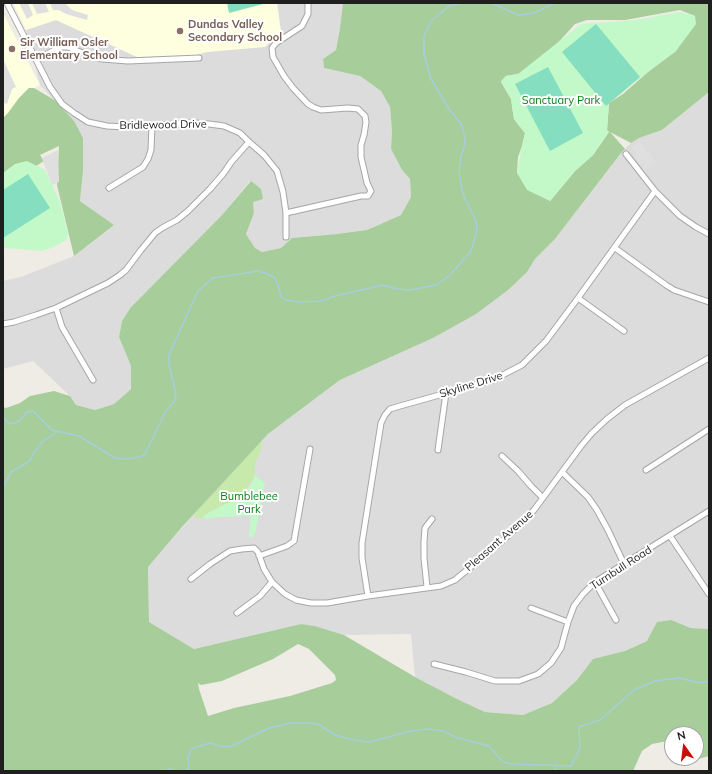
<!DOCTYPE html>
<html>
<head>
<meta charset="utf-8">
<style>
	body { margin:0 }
	#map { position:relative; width:712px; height:774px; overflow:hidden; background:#efece5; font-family:Mulish,sans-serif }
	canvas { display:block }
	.frame { position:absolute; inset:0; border:4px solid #1f1f1f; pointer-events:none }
	.north { position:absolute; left:664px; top:726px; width:40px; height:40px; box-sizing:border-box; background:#fff; border:1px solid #a5a5a5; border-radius:50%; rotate:346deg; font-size:11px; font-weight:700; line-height:16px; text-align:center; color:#1f1f1f }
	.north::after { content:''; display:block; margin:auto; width:14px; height:18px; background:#cc0b02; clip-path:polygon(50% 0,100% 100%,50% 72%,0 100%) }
</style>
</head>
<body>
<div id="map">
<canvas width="712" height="774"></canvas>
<div class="frame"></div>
<div class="north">N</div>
</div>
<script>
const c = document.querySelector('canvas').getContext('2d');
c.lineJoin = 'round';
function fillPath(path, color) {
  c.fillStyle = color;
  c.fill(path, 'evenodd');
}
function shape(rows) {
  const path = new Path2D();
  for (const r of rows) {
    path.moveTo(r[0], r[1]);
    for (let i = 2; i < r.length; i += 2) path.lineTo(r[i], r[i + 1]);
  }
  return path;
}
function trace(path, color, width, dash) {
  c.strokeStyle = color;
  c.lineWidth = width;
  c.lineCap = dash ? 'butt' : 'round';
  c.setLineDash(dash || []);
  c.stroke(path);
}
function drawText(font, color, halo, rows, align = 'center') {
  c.font = font + ' Mulish,sans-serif';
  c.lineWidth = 4;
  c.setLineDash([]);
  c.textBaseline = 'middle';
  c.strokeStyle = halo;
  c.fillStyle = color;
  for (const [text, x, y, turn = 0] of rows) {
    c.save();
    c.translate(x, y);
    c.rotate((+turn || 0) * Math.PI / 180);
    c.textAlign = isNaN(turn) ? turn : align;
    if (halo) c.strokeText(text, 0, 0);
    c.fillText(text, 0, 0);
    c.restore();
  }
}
fillPath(shape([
	[277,3,343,3,340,28,336,50,323,59,324,68,360,76,381,91,390,107,392,131,391,149,402,170,410,179,411,197,401,215,367,230,337,234,293,238,281,248,262,252,255,248,246,234,254,213,250,181,222,215,144,294,131,307,122,321,119,337,131,366,131,389,114,404,95,410,76,405,70,396,33,361,3,369,3,281,21,277,74,256,114,225,80,201,83,171,74,121,40,85,26,30,56,20,137,57,192,56,281,32],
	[709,92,709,629,691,628,671,620,647,641,625,651,593,660,577,680,552,703,523,715,485,712,457,699,415,677,411,634,344,635,315,626,301,624,194,649,149,622,148,566,221,484,268,434,340,380,433,338,527,272,535,259,555,239,621,153,631,143,639,138,662,130]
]), '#dddcdc');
fillPath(shape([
	[13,3,277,3,281,32,265,47,207,52,192,56,137,57,56,20,26,30],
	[3,13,40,85,34,88,28,88,19,98,8,113,3,118]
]), '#fdffdf');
fillPath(shape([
	[261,441,262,448,256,461,254,473,255,476,244,492,232,501,208,513,203,518,195,518,194,514]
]), '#c7e9ab');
fillPath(shape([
	[343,3,709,3,709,92,662,130,639,138,631,143,610,132,625,149,621,153,555,239,535,259,527,272,508,290,476,314,433,338,340,380,268,434,182,527,148,567,149,622,194,649,301,624,315,626,344,635,415,677,457,699,485,712,523,715,552,703,577,680,593,659,625,651,647,641,657,622,671,620,691,628,709,629,709,756,695,760,680,758,696,758,696,734,672,734,672,745,667,741,652,744,642,751,633,771,3,771,3,407,6,408,20,403,30,396,54,391,70,396,76,405,95,410,114,404,131,389,131,366,119,337,122,321,131,307,144,294,222,215,251,181,261,189,263,199,253,202,254,213,246,234,255,248,262,252,281,248,292,238,337,234,367,230,401,215,411,197,410,179,402,170,391,149,392,131,390,107,381,91,360,76,324,68,323,59,336,50,340,28],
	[680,10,695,16,676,51,648,72,623,94,609,103,607,130,609,132,593,155,575,171,550,201,517,173,518,157,522,146,525,133,514,119,511,99,501,82,506,76,518,74,545,57,575,24,587,20,625,20],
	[298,644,309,649,335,675,336,680,332,683,290,696,234,708,208,716,199,689,198,683,201,685,222,681,273,659],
	[29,88,34,88,56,101,74,121,83,138,83,171,80,201,114,225,74,256,57,185,59,146,40,155,44,161,3,187,3,118,8,113,19,98]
]), '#a7ce9a');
fillPath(shape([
	[680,12,695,16,696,24,676,51,654,67,609,103,607,130,609,132,593,155,575,171,550,201,527,190,517,173,521,151,525,133,514,119,511,99,501,81,506,76,518,74,581,24,636,20],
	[27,161,45,170,60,202,68,234,67,240,51,248,42,251,3,248,3,173,15,164],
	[255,475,265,483,255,534,251,538,249,536,251,516,218,517,206,519,203,517,208,513,232,501,244,492,250,486,254,478]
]), '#c3f9c9');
fillPath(shape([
	[227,3,263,3,263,4,229,13],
	[596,24,640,77,606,106,562,52],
	[548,67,583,133,550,151,515,84],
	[28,174,50,208,3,238,3,190]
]), '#84debf');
fillPath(shape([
	[19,3,28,3,33,15,27,19],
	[32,3,45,3,49,12,37,14],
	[50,3,65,3,72,10,88,15,87,20,66,14,59,10,53,10],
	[3,59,16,87,12,89,7,104,3,102],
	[639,140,656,162,645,171,643,169,644,167,635,156,637,154,631,147],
	[58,150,59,182,52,185,42,158]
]), '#dfdfdf');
trace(shape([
	[492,3,518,15,534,13,555,3],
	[3,417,9,424,18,422,27,412,33,411,52,430,79,436,115,458,126,459,140,457,145,454,166,411,174,402,176,394,169,365,169,355,198,291,213,278,252,272,257,271,268,274,275,278,278,285,281,296,283,298,286,300,299,302,321,301,335,296,383,285,397,289,410,290,436,285,449,276,471,251,477,231,476,220,465,199,462,190,459,171,461,156,465,144,464,134,461,124,449,109,431,79,424,54,424,36,431,21,449,6,462,3],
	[3,487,11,472,30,461,33,454,42,442,58,431],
	[165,771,170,769,172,771],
	[186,771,189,767,188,759,191,749,203,745,211,743,219,746,230,747,269,728,291,723,305,723,318,724,335,735,354,740,369,742,411,731,428,729,443,731,455,737,489,746,503,762,512,764,571,766,580,748,579,727,600,720,634,690,655,681,679,678,700,683,709,681],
	[555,771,555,766]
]), '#a6cedd', 1.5);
const street = shape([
	[7,3,50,87,62,104,74,113,88,122,107,126,126,127,193,123,209,124,224,126,240,133,249,142,264,155,277,171,283,192,286,213,286,237],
	[36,60,60,47,68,47,85,54,102,59,128,61,199,58],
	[626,154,655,191,680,216,696,227,709,234],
	[109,188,143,167,148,159,151,150,152,125],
	[286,213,361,196,368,196,371,191,367,183,361,157,361,145,364,135,366,122,365,116,358,109,348,108,321,110,313,107,308,104,293,88,284,76,273,57,272,48,276,43,302,26,308,14,308,3],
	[615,248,666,285,674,290,709,302],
	[578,298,624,331],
	[56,308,62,327,93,380],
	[3,324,14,322,36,315,56,308,108,283,120,275,126,270,141,250,155,233,162,228,177,220,188,211,210,189,223,174,232,161,249,142],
	[438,450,446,393],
	[502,456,518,471,531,486,543,498],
	[646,470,709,429],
	[563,473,588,497,597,510,608,530,624,564],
	[670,536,709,594],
	[259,556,287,546,294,541,310,449],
	[191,579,210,564,230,551,242,549,254,548,258,552,264,569,272,582,285,594,296,600,311,603,327,603,368,596,441,586,455,580,509,535,534,510,581,446,592,433,607,419,625,405,709,358],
	[595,582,616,620],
	[427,587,424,558,424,542,425,528,432,519],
	[368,596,362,558,362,543,381,423,385,415,390,409,400,406,493,380,522,365,546,341,578,298,655,191],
	[531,608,568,622],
	[237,613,260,596,272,582],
	[434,664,466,672,495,681,519,681,538,674,551,663,561,648,568,622,574,606,583,594,595,582,709,511]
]);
trace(street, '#a6a6a6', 7);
trace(street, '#fff', 5);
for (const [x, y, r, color] of [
	[180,31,4,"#8d6e63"],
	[12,49,4,"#8d6e63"]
]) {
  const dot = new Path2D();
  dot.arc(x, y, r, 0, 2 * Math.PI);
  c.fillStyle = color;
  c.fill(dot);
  trace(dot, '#fff', 1.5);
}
drawText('bold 11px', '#785e54', '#fff', [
	["Dundas Valley",188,25],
	["Secondary School",188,38],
	["Sir William Osler",20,43],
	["Elementary School",20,56]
], 'left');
drawText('11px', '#0d7d1b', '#fff', [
	["Sanctuary Park",561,101],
	["Bumblebee",249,497],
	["Park",249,510]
]);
drawText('11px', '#1f1f1f', '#fff', [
	["Bridlewood Drive",163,125,-1],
	["Skyline Drive",471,385,-17],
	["Pleasant Avenue",499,541,-41],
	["Turnbull Road",621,568,-33]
]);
</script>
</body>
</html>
